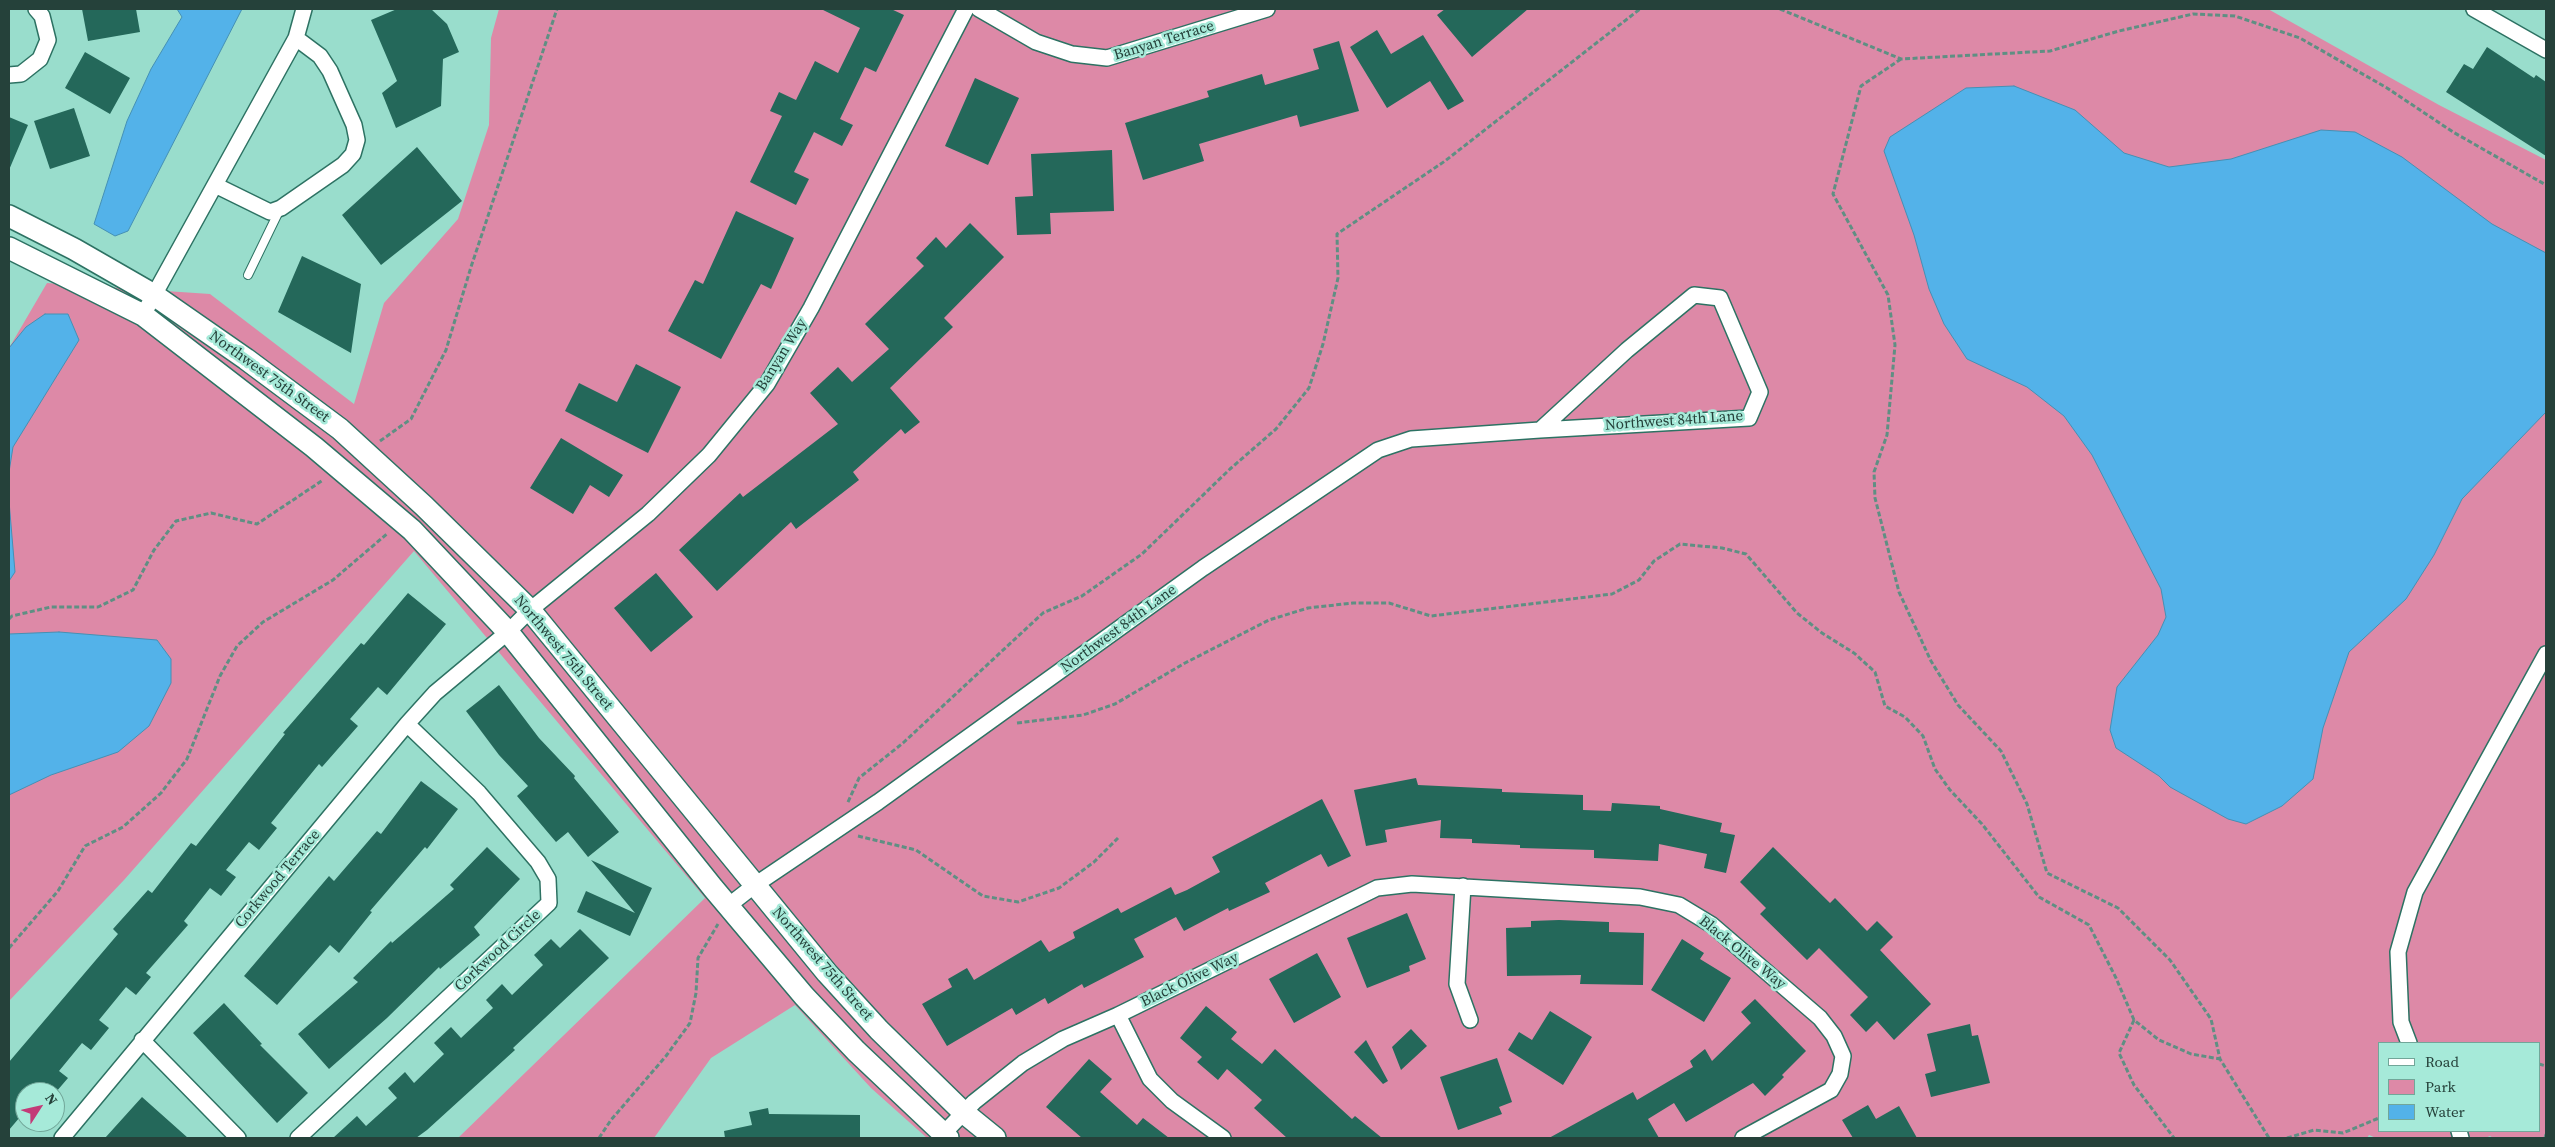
<!DOCTYPE html>
<html>
<head>
<meta charset="utf-8">
<style>
	body { margin:0 }
	#map { position:relative; width:2555px; height:1147px; overflow:hidden; background:#9dc; font-family:"Source Serif 4",serif }
	canvas { display:block }
	.frame { position:absolute; inset:0; border:10px solid #25413a; pointer-events:none }
	.legend { position:absolute; left:2378px; top:1042px; width:162px; height:90px; box-sizing:border-box; background:#a6ead9; border:1px solid #72a699; margin:0; padding:6px 9px; list-style:none; font-size:15px; color:#25413a }
	.legend li { display:flex; align-items:center; gap:10px; height:25px }
	.legend b { width:25px; border:1px solid #72a699 }
	.north { position:absolute; left:15px; top:1082px; width:50px; height:50px; box-sizing:border-box; background:#a6ead9; border:1px solid #72a699; border-radius:50%; rotate:55deg; font-size:14px; font-weight:700; line-height:20px; text-align:center; color:#25413a }
	.north::after { content:''; display:block; margin:auto; width:18px; height:22px; background:#c33b78; clip-path:polygon(50% 0,100% 100%,50% 72%,0 100%) }
</style>
</head>
<body>
<div id="map">
<canvas width="2555" height="1147"></canvas>
<div class="frame"></div>
<ul class="legend">
<li><b style="height:6px;background:#fff"></b>Road</li>
<li><b style="height:14px;background:#dd89a7"></b>Park</li>
<li><b style="height:14px;background:#53b2e9"></b>Water</li>
</ul>
<div class="north">N</div>
</div>
<script>
const c = document.querySelector('canvas').getContext('2d');
c.lineJoin = 'round';
function fillPath(path, color) {
  c.fillStyle = color;
  c.fill(path, 'evenodd');
}
function shape(rows) {
  const path = new Path2D();
  for (const r of rows) {
    path.moveTo(r[0], r[1]);
    for (let i = 2; i < r.length; i += 2) path.lineTo(r[i], r[i + 1]);
  }
  return path;
}
function trace(path, color, width, dash) {
  c.strokeStyle = color;
  c.lineWidth = width;
  c.lineCap = dash ? 'butt' : 'round';
  c.setLineDash(dash || []);
  c.stroke(path);
}
function drawText(font, color, halo, rows, align = 'center') {
  c.font = font + ' "Source Serif 4",serif';
  c.lineWidth = 5;
  c.setLineDash([]);
  c.textBaseline = 'middle';
  c.strokeStyle = halo;
  c.fillStyle = color;
  for (const [text, x, y, turn = 0] of rows) {
    c.save();
    c.translate(x, y);
    c.rotate((+turn || 0) * Math.PI / 180);
    c.textAlign = isNaN(turn) ? turn : align;
    if (halo) c.strokeText(text, 0, 0);
    c.fillText(text, 0, 0);
    c.restore();
  }
}
fillPath(shape([
	[499,9,2268,9,2439,105,2546,160,2546,1138,2493,1138,2490,1136,2485,1138,2376,1138,2369,1135,2367,1138,927,1138,871,1088,795,1005,711,1058,654,1138,458,1138,705,898,414,551,124,880,9,1001,9,348,47,283,210,294,354,404,384,303,458,219,489,125,491,38],
	[2379,1043,2539,1043,2539,1131,2379,1131]
]), '#dd89a7');
const water = shape([
	[177,9,242,9,128,231,115,236,94,224,127,121,151,69,182,17,177,9],
	[2014,86,2075,110,2124,153,2169,167,2231,159,2321,130,2355,132,2402,157,2492,224,2546,253,2546,412,2462,499,2434,555,2406,599,2349,652,2323,728,2313,779,2282,806,2246,824,2228,819,2170,787,2159,776,2116,748,2110,730,2117,687,2158,635,2166,617,2161,589,2092,455,2064,416,2027,387,1967,359,1944,324,1929,289,1914,235,1884,151,1890,137,1966,88,2014,86],
	[45,314,68,314,79,340,13,447,9,472,9,348,26,327,45,314],
	[9,501,15,572,9,581,9,501],
	[59,632,157,640,171,659,171,683,149,726,118,752,51,775,9,795,9,634,59,632]
]);
fillPath(water, '#53b2e9');
trace(water, '#4590b4', 1);
fillPath(shape([
	[82,9,136,9,140,32,88,41],
	[397,9,431,9,447,24,459,52,443,59,441,106,396,128,382,93,397,81,371,20],
	[821,9,891,9,904,15,876,72,865,67,840,119,853,125,842,146,814,132,794,172,809,179,796,205,750,182,782,116,770,111,779,92,796,100,815,61,838,73,860,28],
	[1445,9,1528,9,1472,57,1437,15],
	[1377,30,1391,54,1423,35,1464,101,1448,110,1430,81,1387,108,1350,47],
	[1339,41,1359,111,1300,127,1297,115,1199,144,1204,161,1143,180,1125,123,1209,97,1207,91,1262,74,1265,85,1319,69,1313,49],
	[2487,47,2534,78,2536,75,2546,82,2546,156,2446,92,2464,64,2473,69],
	[85,52,130,78,110,114,65,88],
	[975,78,1019,98,988,165,945,146],
	[74,108,90,156,50,169,34,121],
	[9,117,28,125,9,170],
	[417,147,462,201,381,265,342,215],
	[1112,150,1114,211,1050,213,1051,234,1017,235,1015,197,1033,196,1031,154],
	[736,211,794,238,771,289,761,284,721,359,668,331,695,280,703,284],
	[970,223,1004,257,944,318,953,327,890,388,920,422,905,434,901,429,853,472,859,480,796,529,791,522,717,591,679,550,740,493,743,497,838,424,810,393,838,367,852,382,889,349,865,324,924,266,916,258,936,237,946,248],
	[302,256,361,284,351,353,278,312],
	[636,364,681,387,648,453,565,411,579,383,617,402],
	[561,438,623,475,609,497,590,485,573,514,530,488],
	[656,573,693,617,651,652,614,608],
	[408,593,446,624,387,695,378,687,350,719,358,726,322,767,319,764,271,823,277,828,259,850,249,842,226,870,236,877,221,896,210,888,184,921,188,925,146,973,151,977,136,995,126,987,99,1020,109,1028,91,1050,82,1043,59,1071,68,1078,56,1092,25,1092,25,1111,9,1130,9,1062,118,934,113,929,148,890,152,893,191,843,196,846,285,734,283,733,361,643,364,645],
	[499,685,539,738,575,776,574,778,619,832,588,857,568,832,556,842,517,796,528,786,499,755,466,711],
	[1416,778,1418,785,1502,789,1502,792,1583,795,1583,810,1611,811,1612,803,1660,806,1660,809,1722,823,1720,832,1735,835,1726,873,1704,868,1707,854,1659,844,1658,861,1594,858,1594,850,1520,848,1520,845,1472,843,1472,839,1440,838,1441,820,1385,830,1387,842,1366,846,1354,790],
	[421,781,458,809,427,849,425,847,370,911,372,912,339,953,330,945,277,1005,244,976,329,876,334,881,377,831,381,834],
	[1322,799,1351,856,1328,867,1321,854,1265,883,1270,892,1229,911,1228,908,1184,931,1176,917,1134,939,1144,957,1084,988,1082,984,1048,1004,1045,998,1016,1015,1012,1008,947,1046,922,1004,952,987,948,979,967,968,974,980,1041,940,1049,952,1075,938,1073,932,1118,908,1121,913,1171,887,1175,895,1187,890,1220,872,1212,857],
	[487,847,520,879,474,927,480,935,440,969,439,967,387,1018,329,1069,298,1034,358,982,353,978,391,941,392,943,454,889,450,885],
	[1773,847,1830,903,1835,898,1867,931,1877,921,1893,937,1880,950,1931,1004,1894,1040,1877,1021,1866,1032,1850,1015,1868,997,1819,948,1807,960,1760,914,1766,908,1740,882],
	[591,860,652,888,630,936,577,912,586,891,635,913],
	[1407,913,1426,959,1409,966,1410,971,1367,988,1347,938],
	[1559,920,1609,922,1609,932,1644,933,1643,985,1580,984,1581,975,1507,976,1506,928,1531,927,1531,921],
	[580,929,609,958,513,1048,515,1050,427,1130,416,1138,333,1138,357,1116,366,1126,397,1098,388,1088,405,1072,414,1083,444,1054,434,1043,451,1027,461,1038,493,1008,486,1000,502,984,512,995,543,965,534,955,551,939,560,948],
	[1682,939,1704,953,1700,959,1731,978,1704,1022,1651,990],
	[1317,953,1341,997,1294,1023,1269,979],
	[1755,999,1806,1051,1782,1075,1784,1077,1765,1096,1753,1083,1686,1122,1674,1103,1648,1119,1659,1138,1549,1138,1633,1092,1637,1100,1693,1067,1690,1061,1705,1049,1712,1061,1751,1023,1741,1012],
	[224,1003,262,1044,260,1045,308,1093,277,1123,193,1033],
	[1206,1006,1237,1032,1231,1039,1262,1064,1275,1049,1352,1119,1355,1116,1382,1138,1287,1138,1254,1108,1262,1100,1227,1069,1218,1080,1197,1062,1202,1057,1180,1038],
	[1550,1011,1592,1037,1563,1085,1508,1050,1519,1032,1532,1040],
	[1970,1024,1972,1036,1978,1035,1990,1083,1931,1097,1925,1074,1936,1071,1927,1034],
	[1411,1029,1427,1046,1401,1070,1392,1047],
	[1366,1040,1388,1081,1383,1084,1354,1052],
	[1497,1058,1512,1102,1499,1107,1502,1114,1458,1130,1440,1077],
	[1089,1059,1112,1079,1100,1092,1137,1125,1143,1118,1169,1138,1082,1138,1046,1107],
	[142,1097,188,1138,105,1138],
	[1868,1105,1876,1119,1899,1106,1917,1138,1853,1138,1842,1120],
	[768,1108,769,1114,860,1115,860,1138,725,1138,724,1131,752,1125,749,1112]
]), '#24685a');
const lane = shape([
	[248,275,280,209]
]);
const street = shape([
	[979,9,1036,42,1072,54,1107,58,1267,9],
	[2474,9,2546,50],
	[9,75,21,74,40,59,48,40,42,16,36,9],
	[215,185,270,212,281,208,343,165,353,154,357,140,354,125,330,71,320,56,296,38],
	[143,315,296,38,304,9],
	[1463,886,1457,984,1470,1020],
	[728,906,755,885,878,802,1203,568,1378,450,1411,439,1540,430,1627,350,1694,295,1720,298,1760,392,1749,418,1540,430],
	[1118,1015,1150,1079,1172,1101,1223,1138],
	[142,1040,238,1138],
	[2409,1043,2401,1022,2398,952,2415,892,2546,654],
	[2459,1131,2461,1138],
	[943,1134,974,1102,1023,1063,1063,1039,1118,1015,1377,888,1412,884,1640,897,1679,905,1712,925,1820,1018,1834,1036,1843,1056,1840,1074,1831,1090,1743,1138],
	[62,1138,407,724,435,693,508,632,530,610,648,514,709,455,767,384,811,308,966,9],
	[298,1138,549,903,548,879,538,862,479,793,407,724]
]);
const secondary = shape([
	[9,216,74,249,154,295,246,359,340,429,424,506,530,610,827,973,879,1030,963,1112,995,1138],
	[9,248,143,315,314,447,412,530,508,632,713,888,804,996,856,1051,948,1138]
]);
trace(lane, '#2d7263', 10);
trace(street, '#2d7263', 18);
trace(secondary, '#2d7263', 24);
trace(shape([
	[1780,9,1901,59,2050,51,2119,31,2193,14,2235,16,2300,38,2387,88,2453,132,2546,185],
	[1901,59,1861,86,1833,194,1888,295,1895,345,1887,435,1874,472,1875,498,1899,592,1931,661,1958,705,2001,751,2027,804,2047,873,2118,908,2170,960,2211,1019,2220,1059,2269,1138],
	[380,441,411,419,446,350,471,267,557,9],
	[9,619,12,616,51,607,98,607,133,590,154,550,176,521,211,513,257,524,323,480],
	[1017,723,1083,715,1115,704,1185,663,1269,620,1308,608,1353,603,1389,603,1431,616,1612,594,1639,580,1654,561,1680,544,1722,548,1746,554,1797,613,1822,633,1854,653,1875,672,1885,706,1905,717,1923,736,1935,769,1950,790,1982,824,2039,897,2089,925,2116,978,2134,1020,2159,1040,2191,1054,2220,1059],
	[848,802,859,778,903,743,1043,613,1082,596,1142,554,1230,469,1276,429,1309,388,1323,344,1338,278,1337,234,1445,161,1640,9],
	[858,836,916,850,983,896,1018,902,1059,888,1094,862,1118,838],
	[9,948,58,891,85,846,123,827,161,793,187,759,220,676,237,646,263,622,333,580,388,533],
	[2134,1020,2119,1053,2134,1085,2174,1138],
	[2539,1064,2546,1066],
	[599,1138,611,1120,666,1056,690,1023,696,993,698,958,718,924],
	[2287,1138,2314,1130,2343,1133,2379,1118],
	[2545,1138,2546,1134]
]), '#5f8f83', 3, [5, 2.5]);
trace(lane, '#fff', 8);
trace(street, '#fff', 15);
trace(secondary, '#fff', 21);
drawText('15px', '#25413a', '#a6ead9', [
	["Banyan Terrace",1164,41,-17],
	["Banyan Way",782,355,-58],
	["Northwest 75th Street",269,377,36],
	["Northwest 84th Lane",1674,421,-4],
	["Northwest 84th Lane",1119,629,-36],
	["Northwest 75th Street",563,653,50],
	["Corkwood Terrace",278,879,-50],
	["Corkwood Circle",498,951,-43],
	["Black Olive Way",1742,953,39],
	["Northwest 75th Street",822,964,49],
	["Black Olive Way",1190,980,-26]
]);
</script>
</body>
</html>
